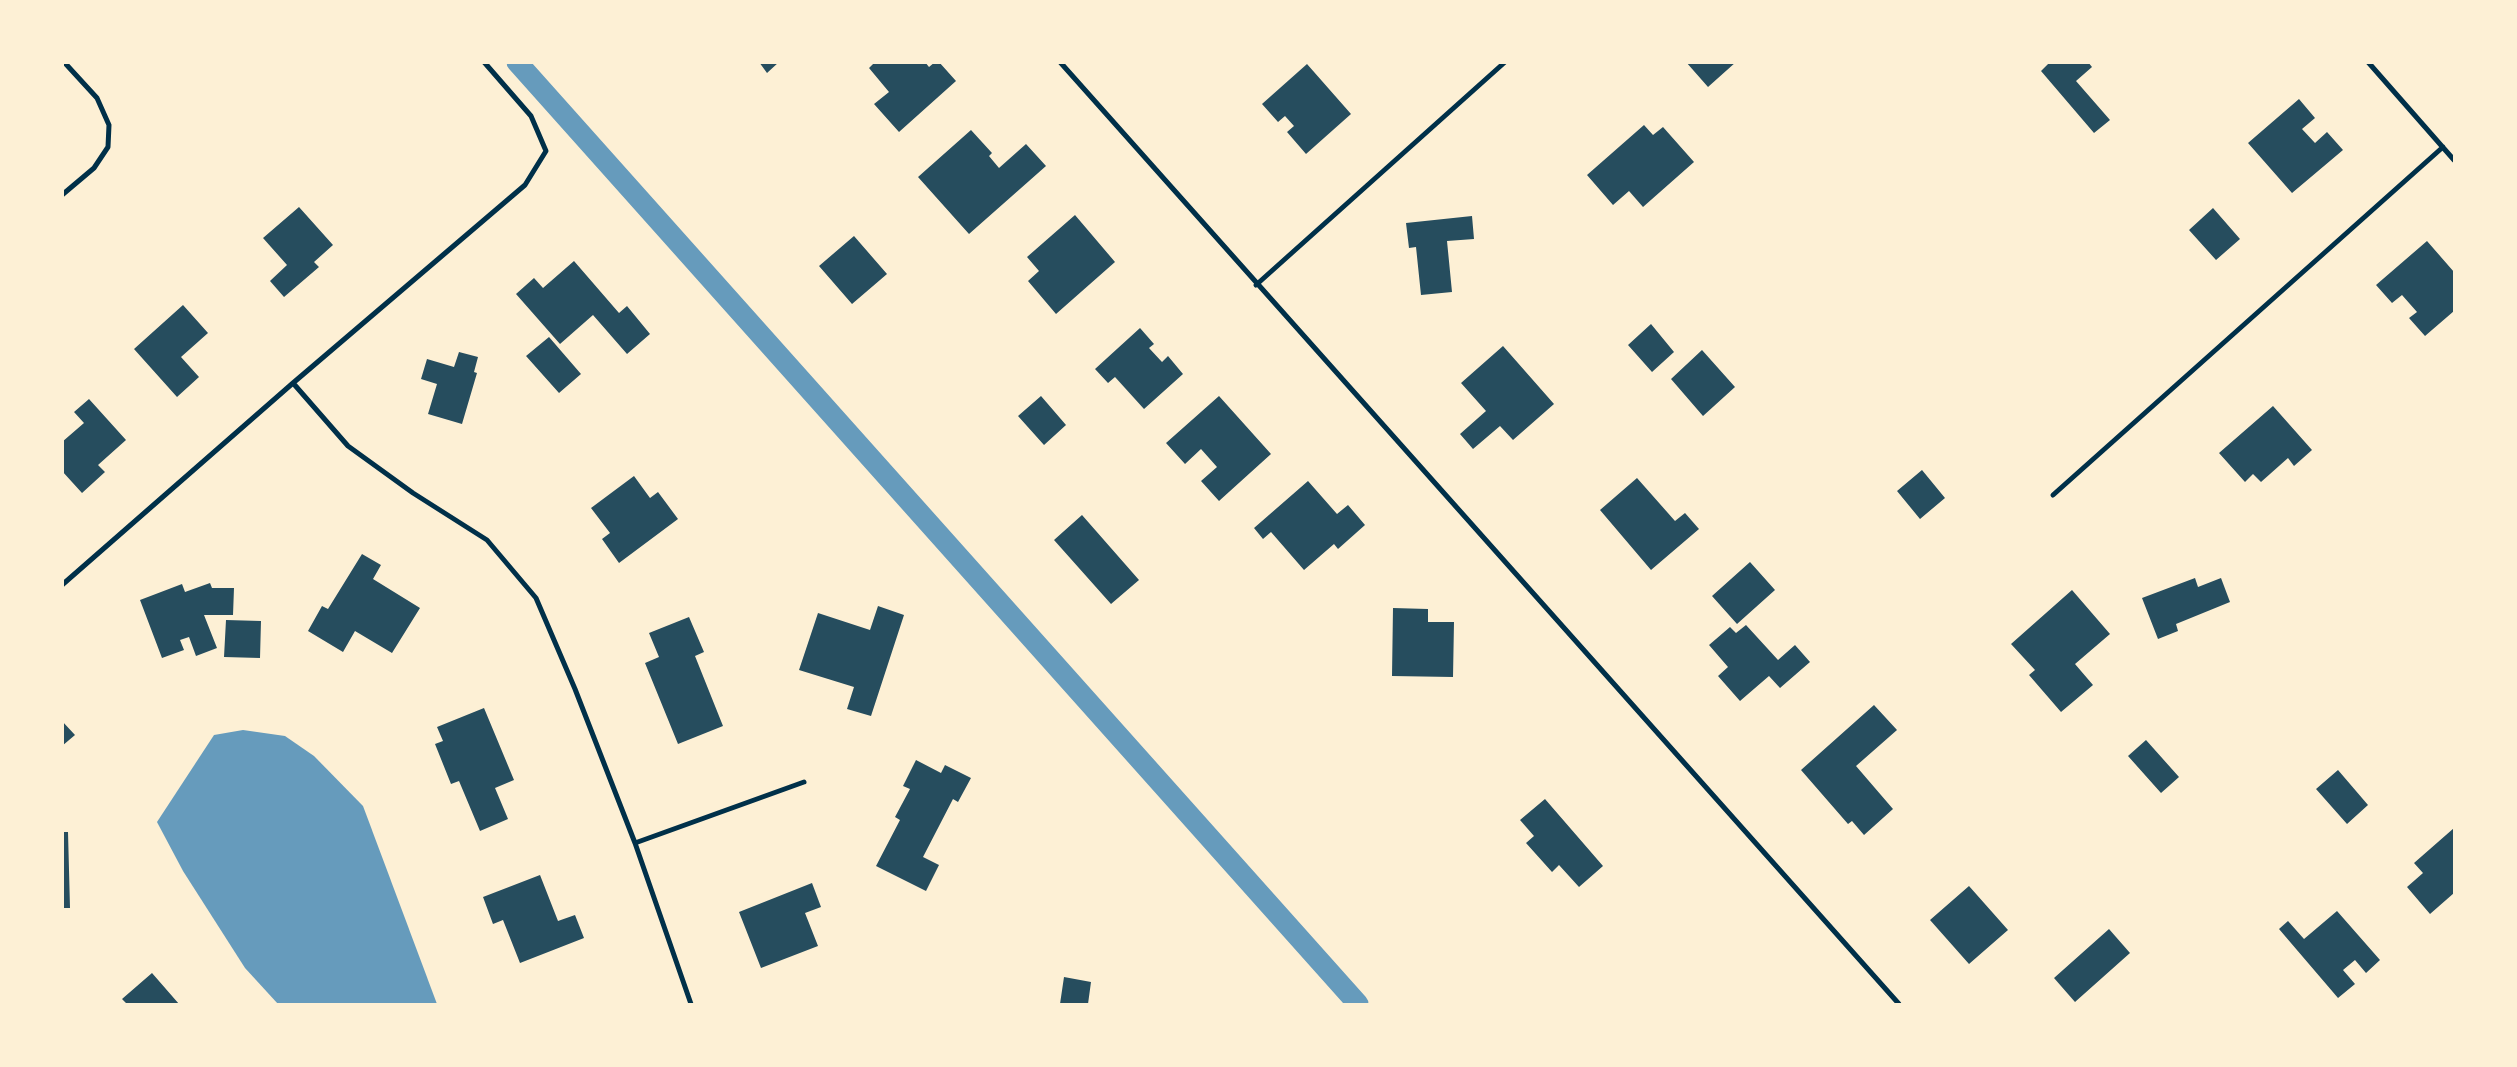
<!DOCTYPE html>
<html>
<head>
<meta charset="utf-8">
<style>
	body { margin:0 }
	#map { position:relative; width:2517px; height:1067px; overflow:hidden; background:#fdf0d5; font-family:"Source Serif 4",serif }
	canvas { display:block }
	.frame { position:absolute; inset:0; border:64px solid #fdf0d5; pointer-events:none }
</style>
</head>
<body>
<div id="map">
<canvas width="2517" height="1067"></canvas>
<div class="frame"></div>
</div>
<script>
const c = document.querySelector('canvas').getContext('2d');
c.lineJoin = 'round';
function fillPath(path, color) {
  c.fillStyle = color;
  c.fill(path, 'evenodd');
}
function shape(rows) {
  const path = new Path2D();
  for (const r of rows) {
    path.moveTo(r[0], r[1]);
    for (let i = 2; i < r.length; i += 2) path.lineTo(r[i], r[i + 1]);
  }
  return path;
}
function trace(path, color, width, dash) {
  c.strokeStyle = color;
  c.lineWidth = width;
  c.lineCap = dash ? 'butt' : 'round';
  c.setLineDash(dash || []);
  c.stroke(path);
}
fillPath(shape([
	[243,730,285,736,314,756,363,806,437,1004,278,1004,245,968,183,871,157,822,214,735]
]), '#669bbc');
trace(shape([
	[517,62,1358,1004]
]), '#669bbc', 21);
fillPath(shape([
	[759,62,779,62,767,73],
	[875,62,925,62,929,67,935,62,939,62,956,81,899,132,874,104,889,92,869,68],
	[1686,62,1736,62,1708,87],
	[2050,62,2088,62,2092,67,2076,81,2110,120,2094,133,2041,71],
	[1307,64,1351,114,1306,154,1287,132,1294,126,1285,116,1278,122,1262,104],
	[2299,99,2315,118,2302,129,2315,143,2327,132,2343,150,2292,193,2248,143],
	[1644,125,1653,135,1663,127,1694,162,1643,207,1629,191,1613,205,1587,175],
	[971,130,992,153,989,156,999,168,1026,144,1046,166,969,234,918,177],
	[299,207,333,245,314,262,319,267,284,297,270,281,287,265,263,238],
	[2213,208,2240,239,2216,260,2189,230],
	[1075,215,1115,262,1056,314,1028,281,1039,271,1027,257],
	[1472,216,1474,239,1447,241,1452,292,1421,295,1416,247,1409,248,1406,223],
	[854,236,887,274,852,304,819,266],
	[2427,241,2454,272,2454,311,2425,336,2409,318,2417,312,2402,295,2392,303,2376,285],
	[574,261,619,313,627,306,650,334,627,354,593,315,560,344,516,294,534,278,543,288],
	[183,305,208,333,181,357,199,377,177,397,134,349],
	[1651,324,1674,352,1652,372,1628,345],
	[1140,328,1154,344,1149,348,1162,362,1168,356,1183,374,1144,409,1115,377,1108,383,1095,369],
	[549,337,581,374,559,393,526,356],
	[1503,346,1554,404,1513,440,1500,426,1473,449,1460,434,1486,411,1461,383],
	[1702,350,1735,387,1703,416,1671,379],
	[459,352,478,357,474,372,477,373,462,424,428,414,437,384,421,379,427,359,454,367],
	[1041,396,1066,425,1044,445,1018,416],
	[1219,396,1271,454,1219,501,1201,481,1217,467,1201,449,1185,464,1166,443],
	[89,399,126,440,98,465,105,472,82,493,62,471,62,442,84,423,74,412],
	[2273,406,2312,450,2294,466,2288,458,2261,482,2253,474,2245,482,2219,453],
	[1922,470,1945,498,1920,519,1897,491],
	[634,476,650,498,658,492,678,519,619,563,602,539,610,533,591,508],
	[1637,478,1675,521,1685,513,1699,529,1651,570,1600,510],
	[1308,481,1337,514,1348,505,1365,525,1338,549,1334,544,1304,570,1271,532,1263,539,1254,528],
	[1082,515,1139,580,1111,604,1054,540],
	[362,554,381,565,373,579,420,608,392,653,355,631,343,652,308,631,322,606,328,609],
	[1750,562,1775,590,1737,624,1712,596],
	[2195,578,2198,587,2221,578,2230,602,2176,624,2178,631,2158,639,2142,598],
	[210,583,212,588,234,588,233,615,204,615,217,648,196,656,189,637,180,640,184,650,162,658,140,600,182,584,185,592],
	[2072,590,2110,634,2075,664,2093,685,2061,712,2029,675,2035,670,2011,644],
	[878,606,904,615,871,716,847,709,854,687,799,670,818,613,870,630],
	[1393,608,1428,609,1428,622,1454,622,1453,677,1392,676],
	[689,617,704,652,695,656,723,726,678,744,645,663,659,657,649,633],
	[226,620,261,621,260,658,224,657],
	[1746,625,1778,660,1795,645,1810,662,1780,688,1769,676,1740,701,1718,676,1728,667,1709,645,1730,627,1736,633],
	[1874,705,1897,730,1856,766,1893,809,1864,835,1852,821,1848,824,1801,770],
	[484,708,514,780,495,788,508,819,480,831,459,781,451,784,435,744,443,741,437,727],
	[62,721,75,735,62,746],
	[2146,740,2179,777,2161,793,2128,756],
	[916,760,941,773,945,765,971,778,958,802,953,799,923,857,939,865,926,891,876,866,900,820,895,817,910,789,903,786],
	[2338,770,2368,805,2347,824,2316,789],
	[1545,799,1603,866,1579,887,1559,865,1552,872,1526,843,1534,836,1520,820],
	[2454,828,2454,893,2430,914,2407,887,2423,873,2414,863],
	[62,832,68,832,70,908,62,908],
	[540,875,558,921,575,915,584,938,520,963,503,920,493,924,483,897],
	[812,883,821,907,805,913,818,946,761,968,739,912],
	[1969,886,2008,930,1969,964,1930,920],
	[2337,911,2380,960,2366,973,2355,960,2343,970,2355,984,2338,998,2279,929,2288,921,2304,939],
	[2109,929,2130,953,2075,1002,2054,978],
	[152,973,179,1004,127,1004,122,999],
	[1064,977,1091,982,1088,1004,1060,1004]
]), '#264d5e');
trace(shape([
	[1060,62,1899,1004],
	[2368,62,2454,160],
	[62,195,94,168,108,147,109,125,97,98,64,62],
	[1256,285,1505,62],
	[293,383,348,446,413,493,487,540,536,598,575,689,635,843,691,1004],
	[2053,495,2443,147],
	[62,585,293,383,525,185,546,151,531,116,484,62],
	[635,843,804,782]
]), '#003049', 5);
</script>
</body>
</html>
